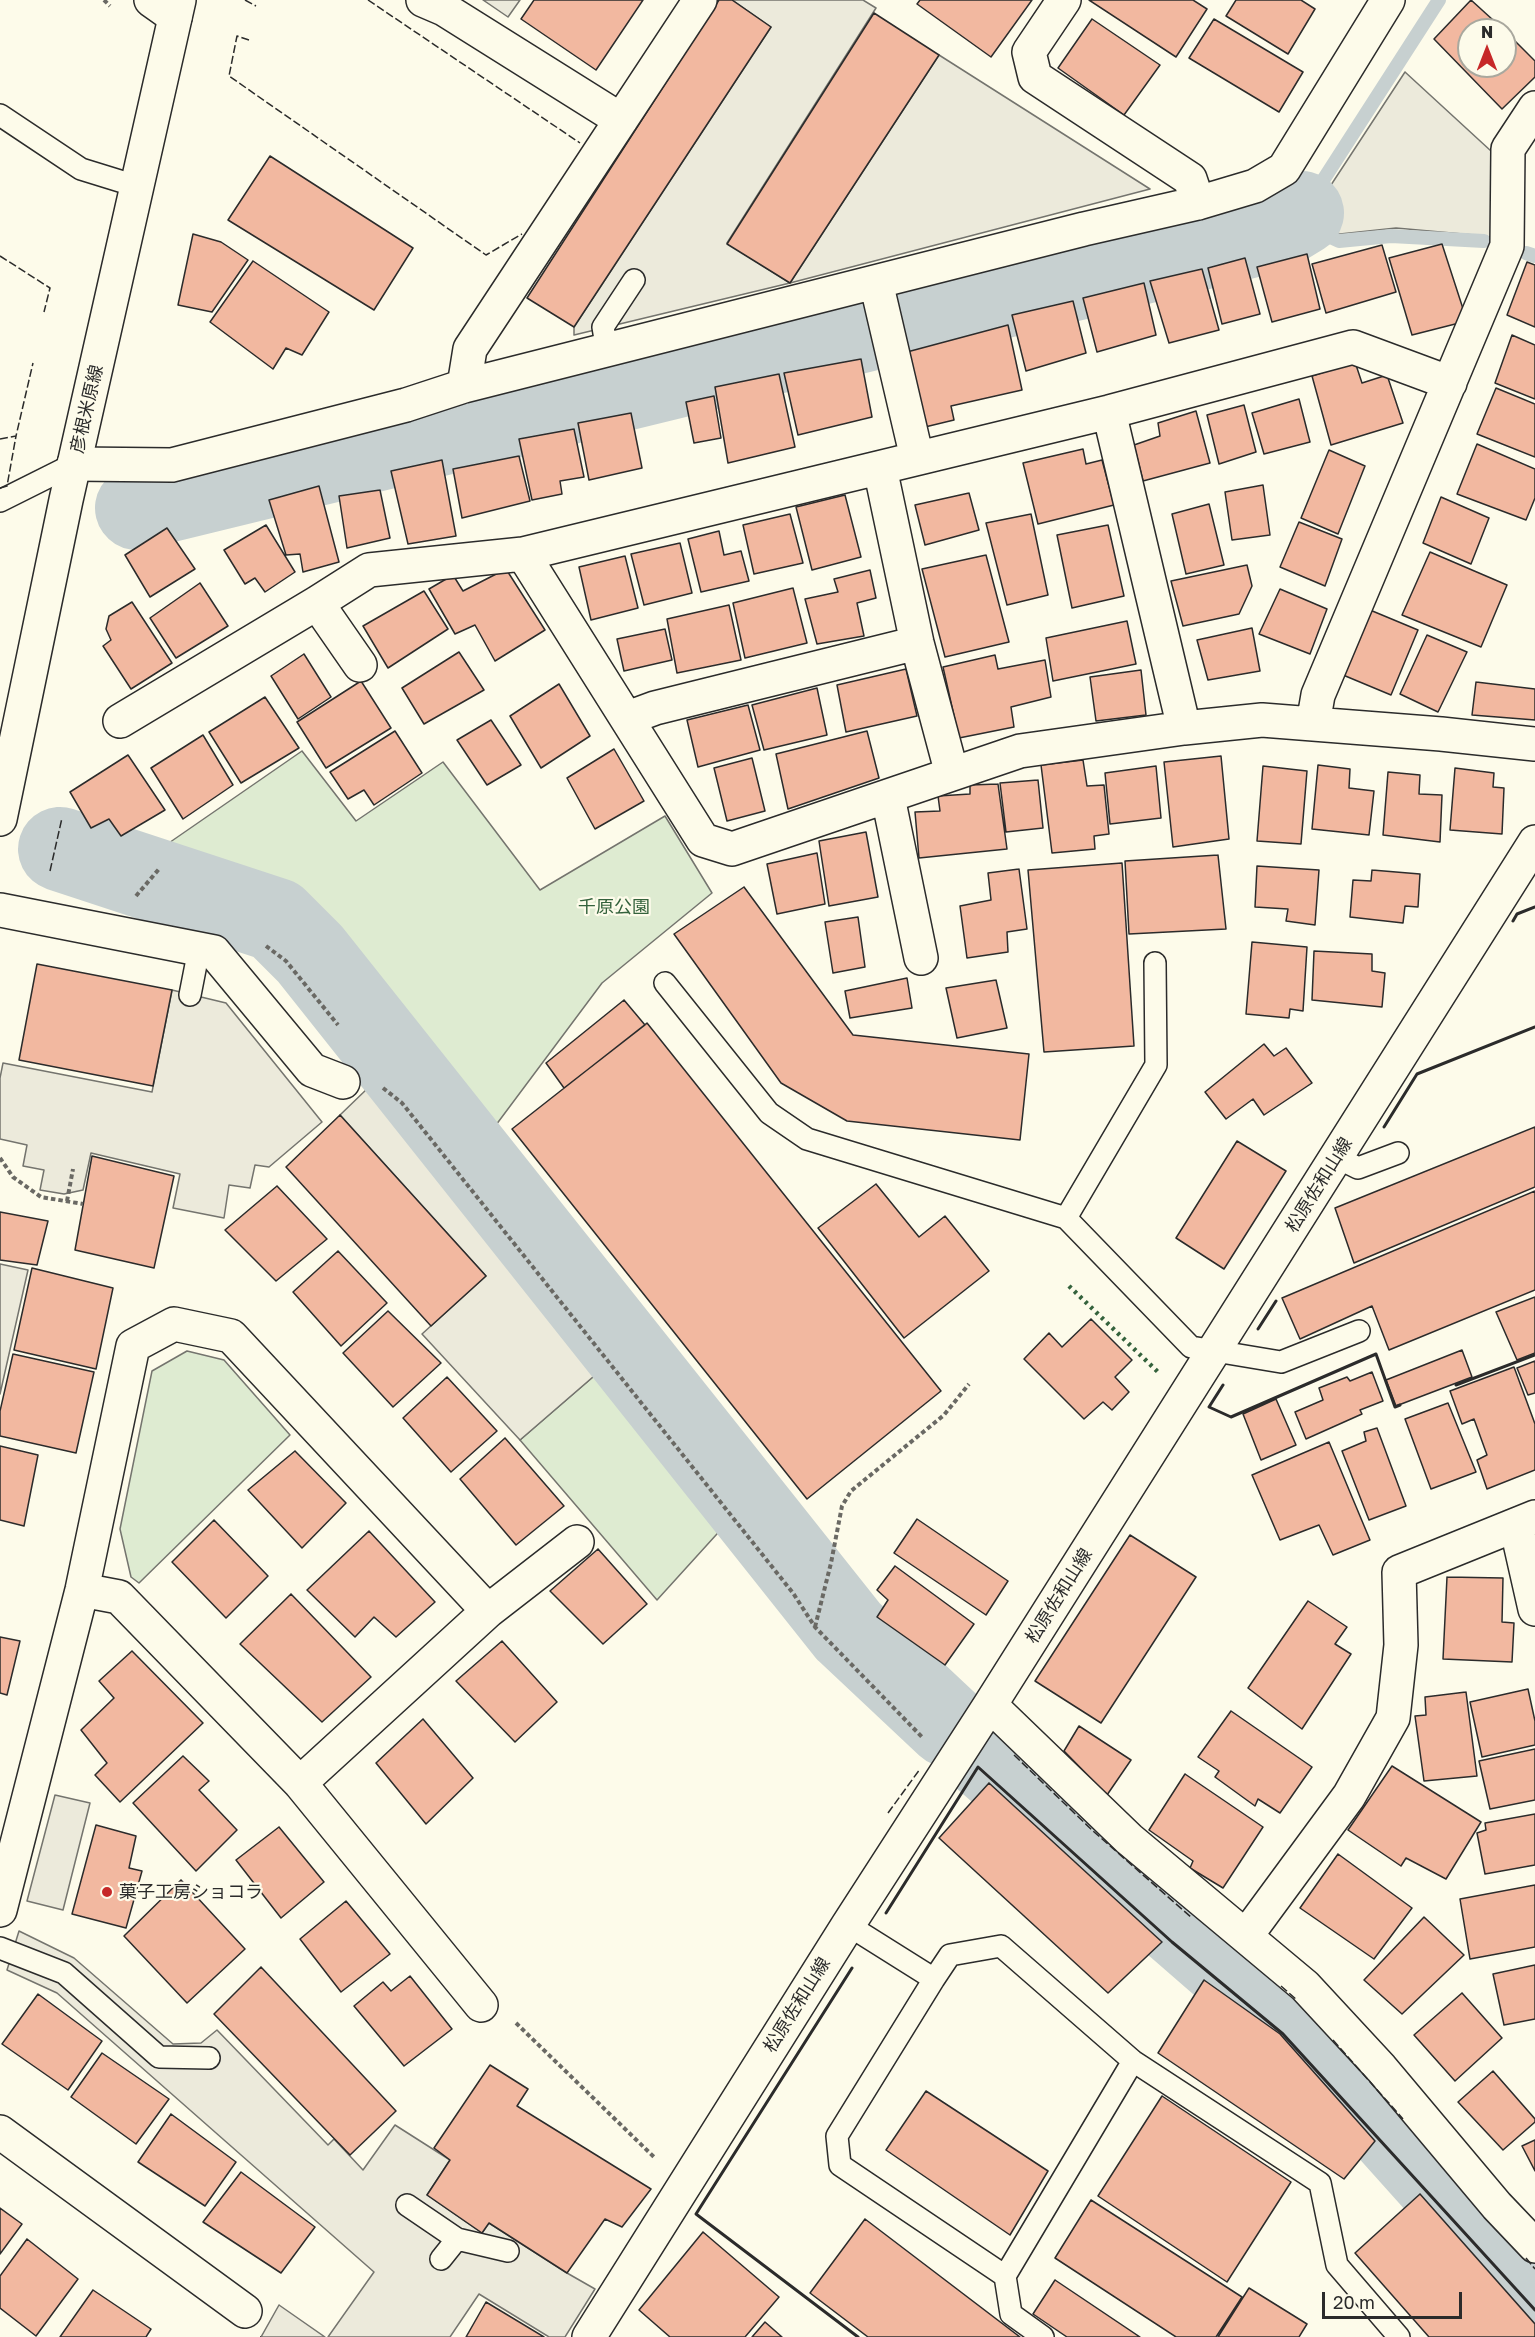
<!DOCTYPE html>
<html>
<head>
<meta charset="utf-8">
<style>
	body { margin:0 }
	#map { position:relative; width:1535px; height:2337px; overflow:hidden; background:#fdfbea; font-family:"Golos Text",sans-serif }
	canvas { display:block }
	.north { position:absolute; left:1457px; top:18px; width:60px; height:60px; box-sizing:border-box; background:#fdfbea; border:2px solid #a9a89e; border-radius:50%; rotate:0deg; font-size:16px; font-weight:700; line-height:24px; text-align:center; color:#2b2b2b }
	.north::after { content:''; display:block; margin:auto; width:21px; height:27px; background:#c62828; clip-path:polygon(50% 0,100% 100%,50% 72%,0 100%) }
	.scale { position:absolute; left:1322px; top:2292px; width:140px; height:27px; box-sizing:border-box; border:3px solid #2b2b2b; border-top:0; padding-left:8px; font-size:18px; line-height:21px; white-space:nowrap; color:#2b2b2b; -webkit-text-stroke:4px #fdfbea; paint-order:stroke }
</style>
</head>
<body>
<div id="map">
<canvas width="1535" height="2337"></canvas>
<div class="north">N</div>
<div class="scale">20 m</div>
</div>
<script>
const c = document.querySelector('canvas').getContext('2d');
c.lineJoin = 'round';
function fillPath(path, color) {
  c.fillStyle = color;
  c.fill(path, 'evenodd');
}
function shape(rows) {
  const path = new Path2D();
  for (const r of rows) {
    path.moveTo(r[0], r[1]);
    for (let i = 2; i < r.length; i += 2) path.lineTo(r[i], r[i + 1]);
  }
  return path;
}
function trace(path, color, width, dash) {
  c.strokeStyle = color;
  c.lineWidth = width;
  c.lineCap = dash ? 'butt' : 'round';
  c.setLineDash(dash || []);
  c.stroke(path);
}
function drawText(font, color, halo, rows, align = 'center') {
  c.font = font + ' "Golos Text","Noto Sans JP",sans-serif';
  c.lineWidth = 4.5;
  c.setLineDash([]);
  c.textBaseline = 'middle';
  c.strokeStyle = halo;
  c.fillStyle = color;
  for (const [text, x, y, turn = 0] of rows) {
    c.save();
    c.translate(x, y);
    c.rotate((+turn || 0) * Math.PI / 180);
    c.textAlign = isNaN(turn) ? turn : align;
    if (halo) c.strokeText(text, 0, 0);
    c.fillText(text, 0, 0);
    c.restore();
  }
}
const green = shape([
	[302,751,356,821,443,762,540,890,665,816,712,893,602,983,490,1133,479,1139,445,1089,307,923,276,903,145,865,150,856,302,751],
	[187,1351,224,1360,290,1435,139,1583,131,1577,120,1529,152,1371,187,1351],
	[601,1370,726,1524,657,1600,520,1440,601,1370]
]);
fillPath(green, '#deebd1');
trace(green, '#74746e', 1.5);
const parking = shape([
	[483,0,520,0,508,17,483,0],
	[732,0,863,0,876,8,727,243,790,283,939,55,1150,189,790,283,574,335,574,327,771,27,732,0],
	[1405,72,1491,151,1498,239,1485,236,1396,228,1340,234,1320,227,1312,214,1405,72],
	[172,990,226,1003,322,1122,269,1167,255,1165,250,1188,229,1185,224,1218,173,1208,180,1174,91,1153,83,1190,64,1194,40,1190,44,1170,23,1166,27,1145,0,1139,0,1078,3,1063,152,1092,172,990],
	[369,1087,393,1106,557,1306,601,1370,520,1440,422,1334,486,1276,340,1115,369,1087],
	[0,1264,28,1270,0,1394,0,1264],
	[55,1795,90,1803,63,1910,27,1901,55,1795],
	[19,1931,74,1958,173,2044,201,2043,217,2030,328,2145,334,2139,363,2170,395,2125,450,2160,427,2195,482,2233,489,2223,567,2273,595,2289,565,2337,549,2337,479,2294,450,2337,328,2337,374,2272,57,1993,7,1970,19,1931],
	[279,2305,325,2337,261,2337,279,2305]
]);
fillPath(parking, '#eceadb');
trace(parking, '#74746e', 1.5);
trace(shape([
	[1439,0,1302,213,1317,231,1339,241,1391,236,1484,241],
	[1526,253,1535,256]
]), '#c7d0d0', 14);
trace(shape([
	[137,508,1258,234,1284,224,1302,213],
	[60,849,276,920,310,954,848,1631,948,1725],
	[981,1754,1249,1987,1329,2062,1535,2292]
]), '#c7d0d0', 84);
const building = shape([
	[534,0,643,0,596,70,521,19,534,0],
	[719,0,732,0,771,27,574,327,527,298,719,0],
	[920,0,1032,0,991,57,917,4,920,0],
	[1089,0,1193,0,1207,9,1176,57,1089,0],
	[1236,0,1301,0,1315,9,1288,54,1226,16,1236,0],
	[1471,0,1504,30,1469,30,1469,66,1505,66,1505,31,1535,61,1535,77,1502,109,1434,39,1471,0],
	[874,13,939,55,790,283,727,244,874,13],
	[1092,19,1160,65,1124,115,1058,68,1092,19],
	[1214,19,1303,72,1279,112,1189,58,1214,19],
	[270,156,413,248,374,310,228,220,270,156],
	[193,234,221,242,248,260,212,312,178,305,193,234],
	[1442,244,1467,321,1412,335,1389,258,1442,244],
	[1382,245,1396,292,1326,313,1312,264,1382,245],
	[1307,254,1320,309,1272,322,1257,267,1307,254],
	[1245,258,1260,314,1222,324,1208,268,1245,258],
	[253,261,329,312,302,355,286,348,273,369,210,322,253,261],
	[1527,262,1535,265,1535,327,1507,315,1527,262],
	[1202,269,1219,330,1169,343,1150,281,1202,269],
	[1144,283,1156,335,1097,352,1083,298,1144,283],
	[1073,301,1086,353,1026,371,1012,315,1073,301],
	[1008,325,1022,390,951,406,954,420,925,427,907,352,1008,325],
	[1512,335,1535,345,1535,399,1495,383,1512,335],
	[861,359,872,417,798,435,784,373,861,359],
	[1355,362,1362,383,1387,375,1403,423,1331,445,1312,376,1355,362],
	[779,374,795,447,728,463,715,387,779,374],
	[1496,388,1535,404,1535,457,1477,434,1496,388],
	[714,396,721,438,694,443,686,402,714,396],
	[1299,399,1310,442,1264,454,1252,413,1299,399],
	[1244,405,1256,452,1219,464,1207,415,1244,405],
	[1196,411,1210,463,1143,481,1134,445,1160,436,1158,423,1196,411],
	[631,413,642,468,589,480,578,423,631,413],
	[574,429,584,477,560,481,562,494,532,500,519,439,574,429],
	[1477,444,1535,469,1535,498,1526,520,1457,494,1477,444],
	[1083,449,1086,464,1102,460,1114,505,1038,524,1023,463,1083,449],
	[1329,450,1365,466,1338,534,1301,518,1329,450],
	[519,456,530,501,462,518,453,469,519,456],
	[442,460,456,536,408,544,391,471,442,460],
	[1263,485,1270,535,1232,540,1225,492,1263,485],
	[319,486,339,562,303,572,300,554,286,555,269,500,319,486],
	[380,490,390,538,347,548,339,496,380,490],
	[969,493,979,530,925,545,915,505,969,493],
	[845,495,861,557,812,570,796,507,845,495],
	[1441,497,1489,518,1471,564,1423,543,1441,497],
	[1209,504,1224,565,1186,574,1172,514,1209,504],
	[790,514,803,563,754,574,743,525,790,514],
	[1031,514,1048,595,1007,605,986,523,1031,514],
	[1299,522,1342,539,1325,586,1280,567,1299,522],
	[266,525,295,572,265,592,255,578,245,584,224,550,266,525],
	[1108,525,1124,596,1072,608,1057,535,1108,525],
	[167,528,195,569,150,597,125,555,167,528],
	[719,531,724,555,741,551,749,581,701,592,688,539,719,531],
	[680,543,692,593,644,605,631,554,680,543],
	[1430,552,1507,585,1481,647,1402,615,1430,552],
	[986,555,1009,642,945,657,922,569,986,555],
	[625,556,638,608,591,620,579,567,625,556],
	[1247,565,1252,586,1239,614,1183,626,1171,581,1247,565],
	[506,569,545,630,495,661,475,625,455,634,429,589,453,575,463,591,506,569],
	[870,570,876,598,857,603,864,636,817,644,805,599,838,592,834,579,870,570],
	[200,583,228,626,176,658,150,618,200,583],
	[793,588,807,643,745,658,733,603,793,588],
	[1280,589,1327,609,1310,654,1259,634,1280,589],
	[424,591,448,629,388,668,363,626,424,591],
	[132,602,172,663,131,689,103,646,111,640,106,629,109,616,132,602],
	[729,605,741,660,677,673,667,619,729,605],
	[1370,610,1418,630,1391,695,1343,675,1370,610],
	[1127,621,1136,664,1053,681,1046,638,1127,621],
	[1252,628,1260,671,1208,680,1197,640,1252,628],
	[665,629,672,660,624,671,617,639,665,629],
	[1427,635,1467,652,1438,712,1400,694,1427,635],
	[459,652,484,690,424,724,402,688,459,652],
	[304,654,331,697,298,719,271,676,304,654],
	[995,655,998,669,1045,660,1051,697,1011,707,1014,727,959,738,943,667,995,655],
	[906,669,917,716,846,732,837,685,906,669],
	[1141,670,1146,715,1096,721,1090,677,1141,670],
	[361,681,391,728,326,768,297,722,361,681],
	[1476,682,1535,689,1535,720,1472,715,1476,682],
	[559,684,590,736,541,768,510,716,559,684],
	[817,688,827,735,764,750,752,705,817,688],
	[265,697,299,748,241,783,209,732,265,697],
	[748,705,760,750,698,767,687,720,748,705],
	[491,720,521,765,487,785,457,740,491,720],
	[395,731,422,773,374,805,364,790,348,799,330,772,395,731],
	[867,731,879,778,788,809,776,754,867,731],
	[203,735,233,785,183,819,151,768,203,735],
	[614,749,644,801,595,829,567,778,614,749],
	[128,755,165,810,121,836,109,819,91,828,70,792,128,755],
	[1221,756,1229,839,1173,847,1164,762,1221,756],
	[752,758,765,811,727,821,714,768,752,758],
	[1083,760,1087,786,1104,785,1109,834,1094,836,1095,849,1052,853,1041,765,1083,760],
	[1318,765,1350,769,1349,788,1374,791,1369,835,1312,829,1318,765],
	[1156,766,1161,818,1110,824,1105,773,1156,766],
	[1263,766,1307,771,1301,844,1257,841,1263,766],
	[1455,768,1494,773,1493,787,1504,788,1502,834,1450,830,1455,768],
	[1388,772,1420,775,1419,794,1442,795,1440,842,1383,835,1388,772],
	[1038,780,1043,828,1006,832,1000,783,1038,780],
	[998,784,1007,849,919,858,915,812,940,811,938,796,970,794,970,785,998,784],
	[866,832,878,897,829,906,819,841,866,832],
	[817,853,825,904,777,914,767,864,817,853],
	[1218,855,1226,929,1129,934,1125,861,1218,855],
	[1122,863,1134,1046,1044,1052,1028,870,1122,863],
	[1257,866,1319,870,1315,925,1286,921,1288,909,1255,907,1257,866],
	[1019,869,1027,929,1007,932,1008,952,967,958,960,906,991,900,988,873,1019,869],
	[1372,870,1420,874,1418,907,1405,906,1403,923,1350,917,1353,880,1371,881,1372,870],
	[744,887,853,1035,1029,1054,1020,1140,847,1121,781,1083,674,934,744,887],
	[858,917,865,967,833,973,825,922,858,917],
	[1252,942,1307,947,1303,1011,1290,1009,1289,1018,1246,1014,1252,942],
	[1314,951,1372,954,1372,971,1385,973,1382,1007,1312,1000,1314,951],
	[37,964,172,990,153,1086,19,1060,37,964],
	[907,978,912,1008,850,1018,845,991,907,978],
	[996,980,1007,1028,957,1038,946,988,996,980],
	[624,1000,645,1025,564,1088,546,1063,624,1000],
	[647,1023,941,1391,807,1499,512,1129,647,1023],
	[1264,1044,1274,1056,1286,1048,1312,1083,1264,1115,1253,1099,1226,1119,1205,1092,1264,1044],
	[340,1115,486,1276,431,1326,286,1167,340,1115],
	[1535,1127,1535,1187,1354,1263,1335,1208,1535,1127],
	[1237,1141,1286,1171,1224,1269,1176,1238,1237,1141],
	[92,1156,174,1176,154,1268,75,1250,92,1156],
	[876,1184,919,1237,945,1216,989,1271,904,1338,818,1228,876,1184],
	[277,1186,327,1239,276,1281,225,1230,277,1186],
	[1535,1191,1535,1290,1389,1350,1372,1306,1300,1339,1282,1298,1535,1191],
	[0,1212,48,1221,37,1265,0,1260,0,1212],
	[338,1251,387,1303,341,1346,293,1292,338,1251],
	[32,1268,113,1288,96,1369,14,1350,32,1268],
	[1535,1297,1535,1353,1517,1360,1496,1312,1535,1297],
	[388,1311,441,1363,393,1407,343,1353,388,1311],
	[1091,1319,1132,1360,1115,1377,1129,1392,1112,1410,1103,1402,1084,1419,1024,1359,1049,1333,1062,1347,1091,1319],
	[1462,1350,1472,1377,1396,1406,1386,1380,1462,1350],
	[13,1354,94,1372,76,1453,0,1436,0,1411,13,1354],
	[1535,1361,1535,1393,1528,1395,1517,1368,1535,1361],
	[1514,1367,1535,1424,1535,1470,1487,1489,1477,1460,1487,1455,1474,1419,1462,1424,1450,1391,1514,1367],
	[1372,1372,1383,1401,1360,1410,1362,1414,1306,1439,1295,1412,1323,1400,1319,1388,1347,1377,1350,1381,1372,1372],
	[447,1377,497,1431,451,1472,403,1418,447,1377],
	[1276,1399,1296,1445,1261,1460,1243,1414,1276,1399],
	[1448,1403,1476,1472,1431,1489,1405,1419,1448,1403],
	[1377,1428,1406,1506,1369,1520,1342,1451,1366,1441,1364,1432,1377,1428],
	[505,1438,564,1506,516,1545,460,1479,505,1438],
	[1329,1442,1370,1540,1333,1555,1319,1525,1280,1540,1252,1475,1329,1442],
	[0,1446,38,1455,24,1526,0,1520,0,1446],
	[295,1451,346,1503,302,1548,248,1490,295,1451],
	[917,1519,1008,1581,986,1615,894,1553,917,1519],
	[214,1520,268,1576,226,1618,172,1562,214,1520],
	[369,1531,435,1602,396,1637,374,1617,355,1637,307,1590,369,1531],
	[1130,1535,1196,1577,1101,1723,1035,1681,1130,1535],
	[598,1549,647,1604,603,1644,550,1591,598,1549],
	[895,1566,974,1624,945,1665,877,1617,888,1600,877,1590,895,1566],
	[1447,1577,1503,1578,1502,1622,1514,1623,1512,1662,1443,1659,1447,1577],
	[291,1594,371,1677,322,1722,240,1644,291,1594],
	[1308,1601,1347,1627,1335,1644,1351,1654,1302,1729,1248,1688,1308,1601],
	[0,1637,20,1641,7,1695,0,1693,0,1637],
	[502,1641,557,1702,515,1742,456,1681,502,1641],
	[132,1651,203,1723,120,1802,95,1775,107,1763,81,1730,114,1698,99,1681,132,1651],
	[1528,1689,1535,1721,1535,1745,1482,1757,1470,1702,1528,1689],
	[1466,1692,1477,1776,1424,1781,1415,1716,1426,1715,1425,1697,1466,1692],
	[1231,1711,1312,1767,1280,1813,1258,1799,1255,1806,1215,1777,1219,1771,1198,1757,1231,1711],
	[423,1719,473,1778,426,1824,376,1763,423,1719],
	[1079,1726,1131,1760,1107,1795,1064,1751,1079,1726],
	[1535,1749,1535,1800,1490,1809,1479,1761,1535,1749],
	[183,1756,209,1781,199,1790,237,1830,196,1871,133,1803,183,1756],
	[1392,1766,1481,1822,1446,1879,1406,1858,1401,1866,1348,1830,1392,1766],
	[1185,1774,1263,1827,1223,1888,1190,1868,1193,1861,1149,1830,1185,1774],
	[989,1783,1162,1942,1108,1993,939,1838,989,1783],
	[1535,1814,1535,1865,1485,1874,1477,1833,1486,1830,1485,1823,1535,1814],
	[96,1825,136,1836,129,1868,142,1871,126,1928,72,1914,96,1825],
	[279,1827,324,1882,281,1918,236,1860,279,1827],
	[1338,1854,1412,1908,1374,1959,1300,1908,1338,1854],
	[181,1880,245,1949,187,2003,124,1936,181,1880],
	[1535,1885,1535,1947,1470,1959,1460,1899,1535,1885],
	[346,1901,390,1954,341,1992,300,1939,346,1901],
	[1424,1917,1464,1955,1402,2014,1364,1980,1424,1917],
	[1535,1965,1535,2019,1504,2025,1493,1974,1535,1965],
	[261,1967,396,2111,350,2155,214,2014,261,1967],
	[410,1976,452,2029,404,2066,354,2006,383,1982,391,1991,410,1976],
	[1204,1980,1280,2034,1375,2141,1344,2179,1158,2053,1204,1980],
	[1462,1993,1502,2038,1455,2081,1414,2035,1462,1993],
	[38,1994,102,2041,68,2090,2,2044,38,1994],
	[102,2053,169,2099,136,2144,71,2097,102,2053],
	[490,2065,528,2089,517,2106,651,2189,622,2227,605,2219,567,2273,489,2223,482,2233,427,2195,450,2160,434,2148,490,2065],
	[1493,2071,1535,2119,1535,2122,1503,2150,1458,2102,1493,2071],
	[926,2091,1048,2171,1010,2235,886,2150,926,2091],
	[1162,2096,1291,2182,1227,2282,1098,2196,1162,2096],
	[171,2114,236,2162,205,2206,138,2162,171,2114],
	[1535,2140,1535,2171,1522,2146,1535,2140],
	[241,2172,315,2227,281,2273,203,2222,241,2172],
	[1420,2194,1535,2324,1535,2337,1429,2337,1355,2253,1420,2194],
	[1091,2200,1242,2297,1216,2337,1176,2337,1055,2258,1091,2200],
	[0,2208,22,2224,0,2254,0,2208],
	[865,2219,1020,2337,868,2337,810,2293,865,2219],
	[703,2232,779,2297,745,2337,670,2337,639,2310,703,2232],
	[27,2239,78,2279,36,2336,0,2308,0,2276,27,2239],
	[1055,2280,1140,2337,1067,2337,1033,2314,1055,2280],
	[1249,2288,1307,2324,1299,2337,1218,2337,1249,2288],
	[93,2290,151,2329,146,2337,60,2337,93,2290],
	[486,2302,544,2337,466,2337,486,2302],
	[765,2322,782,2337,752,2337,765,2322]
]);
fillPath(building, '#f2b8a0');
trace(building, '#2b2b2b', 1.5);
const service = shape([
	[0,115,81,169,136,186],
	[607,351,603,327,634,280],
	[0,501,74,464],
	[665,983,769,1113,807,1139,1066,1218,1156,1065,1155,963],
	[190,995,199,949],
	[1336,1157,1358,1168,1398,1153],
	[1066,1218,1191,1347,1281,1362,1359,1331],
	[848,1925,934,1979,837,2136,840,2165,1005,2276,1133,2061],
	[0,1948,64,1973,159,2057,209,2058],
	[934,1979,950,1955,1001,1946,1133,2061,1320,2183,1337,2265,1399,2337],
	[407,2205,457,2239,508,2251],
	[441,2259,457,2239],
	[1005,2276,1011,2314,1043,2337]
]);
const minor = shape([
	[423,0,444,9,621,120],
	[1064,0,1029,52,1035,77,1190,179,1198,203],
	[876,282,917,458],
	[464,386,470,349,700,0],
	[1109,412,1184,728],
	[74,464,172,465,406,405,464,386,1084,229,1198,203,1255,186,1284,169,1388,0],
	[880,468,917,643,952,774],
	[523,554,703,840,732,849,1020,751,1184,728,1262,720,1441,734,1535,744],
	[317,603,360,665],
	[628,718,655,708,917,643],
	[120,721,317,603,369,570,523,554,1109,412,1353,347,1450,383],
	[1313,724,1318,695,1507,246,1508,149,1535,108],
	[888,797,921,958],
	[0,910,214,952,312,1070,343,1082],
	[1516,1525,1535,1609],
	[82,1590,119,1597,300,1783,481,2005],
	[488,1611,577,1542],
	[990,1705,1129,1839,1305,1986,1381,2068,1497,2206,1535,2246],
	[0,1910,82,1590,133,1346,174,1324,231,1336,488,1611,300,1783],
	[1246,1936,1349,1796,1393,1718,1401,1645,1399,1572,1535,1517],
	[0,2132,245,2311],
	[589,2337,848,1925,990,1705,1535,842]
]);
const tertiary = shape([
	[151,0,175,17]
]);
const secondary = shape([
	[0,819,66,500,179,0]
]);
trace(service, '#2b2b2b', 24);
trace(minor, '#2b2b2b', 36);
trace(tertiary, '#2b2b2b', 36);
trace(secondary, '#2b2b2b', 36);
trace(shape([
	[104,0,110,6],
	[136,896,159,869],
	[266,946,286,961,338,1025],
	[383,1088,402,1103,793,1593,815,1627,922,1737],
	[0,1158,13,1177,41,1197,83,1204],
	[67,1201,73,1169],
	[815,1627,831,1563,842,1506,851,1491,944,1415,969,1384],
	[516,2023,655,2158]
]), '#6a6964', 4, [4.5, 3]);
trace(service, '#fdfbea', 21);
trace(minor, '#fdfbea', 33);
trace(tertiary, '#fdfbea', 33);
trace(secondary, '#fdfbea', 33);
trace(shape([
	[1069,1286,1160,1374]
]), '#34623c', 4.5, [3, 4.5]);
trace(shape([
	[245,0,256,6],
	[368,0,580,143],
	[249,40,237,36,229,76,486,255,522,234],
	[0,256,50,288,44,312],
	[0,439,16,436,33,363],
	[0,488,7,486,16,436],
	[50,871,62,818],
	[1014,1755,1093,1831,1192,1918],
	[888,1813,920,1769],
	[1281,1986,1297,2000],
	[1333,2040,1403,2119],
	[1526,2258,1535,2269],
	[260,2337,261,2337]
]), '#2b2b2b', 1.5, [8, 3]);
trace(shape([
	[1513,921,1517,914,1535,907],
	[1384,1127,1417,1074,1535,1027],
	[1258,1329,1276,1301],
	[1223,1385,1209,1407,1231,1417,1376,1354,1395,1407,1400,1405],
	[1456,1385,1535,1355],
	[886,1913,978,1767,1172,1942,1283,2034,1535,2310],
	[852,1968,696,2214,858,2337]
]), '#2b2b2b', 3);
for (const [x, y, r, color] of [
	[107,1892,6,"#c62828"]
]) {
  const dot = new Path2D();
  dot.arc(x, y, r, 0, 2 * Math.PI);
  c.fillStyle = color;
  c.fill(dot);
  trace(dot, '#fdfbea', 2);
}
drawText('18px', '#2b2b2b', '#fdfbea', [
	["彦根米原線",87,409,-77],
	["松原佐和山線",1319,1185,-58],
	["松原佐和山線",1059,1596,-58],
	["松原佐和山線",797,2005,-58]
]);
drawText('18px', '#34623c', '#fdfbea', [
	["千原公園",614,907]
]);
drawText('18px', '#2b2b2b', '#fdfbea', [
	["菓子工房ショコラ",119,1892]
], 'left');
</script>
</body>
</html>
